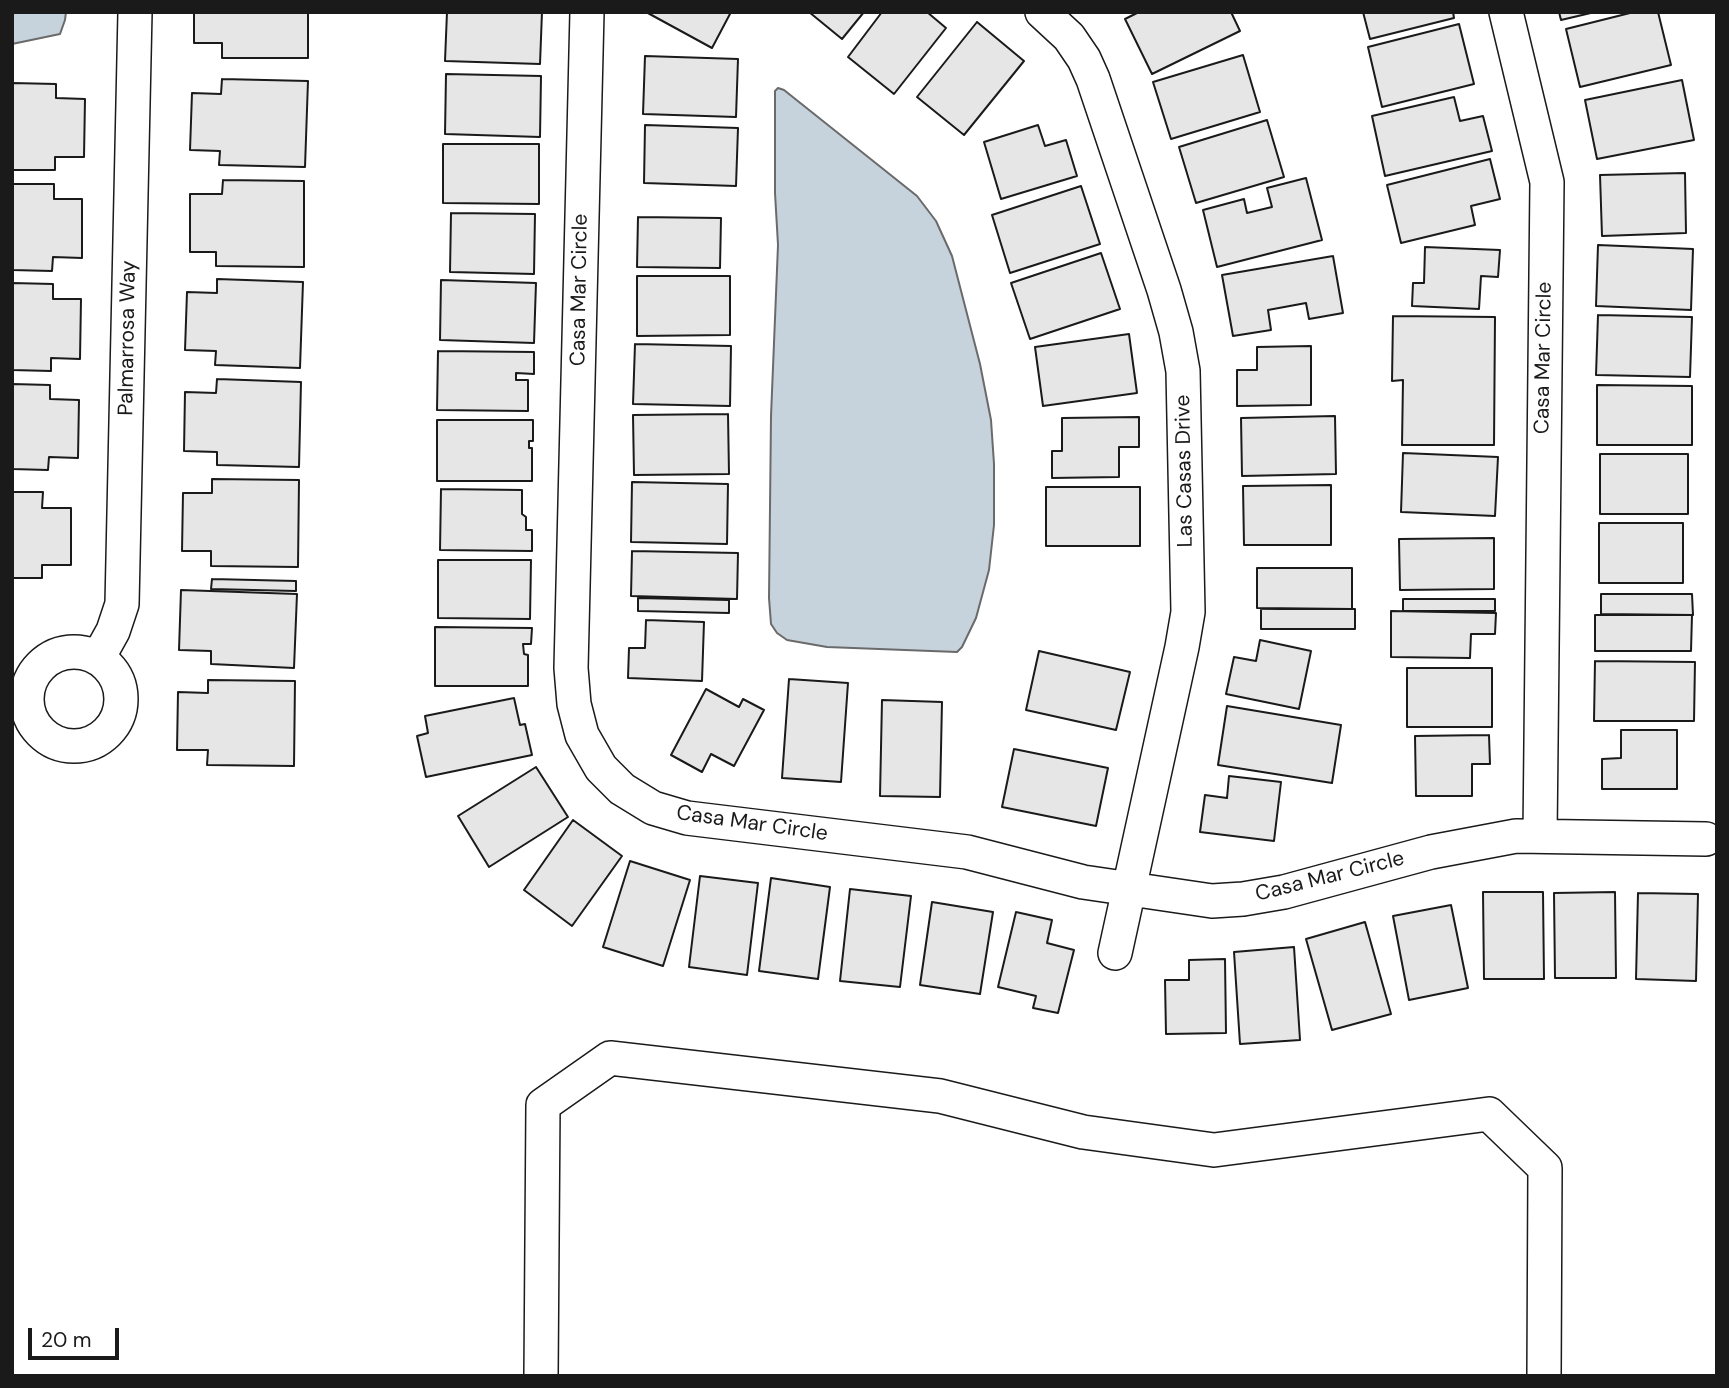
<!DOCTYPE html>
<html>
<head>
<meta charset="utf-8">
<style>
	body { margin:0 }
	#map { position:relative; width:1729px; height:1388px; overflow:hidden; background:#fff; font-family:"DM Sans",sans-serif }
	canvas { display:block }
	.frame { position:absolute; inset:0; border:14px solid #1a1a1a; pointer-events:none }
	.scale { position:absolute; left:28px; top:1328px; width:91px; height:32px; box-sizing:border-box; border:4px solid #1a1a1a; border-top:0; padding-left:9px; font-size:21px; line-height:24px; white-space:nowrap; color:#1a1a1a; -webkit-text-stroke:5px #fff; paint-order:stroke }
</style>
</head>
<body>
<div id="map">
<canvas width="1729" height="1388"></canvas>
<div class="frame"></div>
<div class="scale">20 m</div>
</div>
<script>
const c = document.querySelector('canvas').getContext('2d');
c.lineJoin = 'round';
function fillPath(path, color) {
  c.fillStyle = color;
  c.fill(path, 'evenodd');
}
function shape(rows) {
  const path = new Path2D();
  for (const r of rows) {
    if (r.length === 3) {
      path.moveTo(r[0] + r[2], r[1]);
      path.arc(r[0], r[1], r[2], 0, 2 * Math.PI);
      continue;
    }
    path.moveTo(r[0], r[1]);
    for (let i = 2; i < r.length; i += 2) path.lineTo(r[i], r[i + 1]);
  }
  return path;
}
function trace(path, color, width, dash) {
  c.strokeStyle = color;
  c.lineWidth = width;
  c.lineCap = dash ? 'butt' : 'round';
  c.setLineDash(dash || []);
  c.stroke(path);
}
function drawText(font, color, halo, rows, align = 'center') {
  c.font = font + ' "DM Sans",sans-serif';
  c.lineWidth = 5;
  c.setLineDash([]);
  c.textBaseline = 'middle';
  c.strokeStyle = halo;
  c.fillStyle = color;
  for (const [text, x, y, turn = 0] of rows) {
    c.save();
    c.translate(x, y);
    c.rotate((+turn || 0) * Math.PI / 180);
    c.textAlign = isNaN(turn) ? turn : align;
    if (halo) c.strokeText(text, 0, 0);
    c.fillText(text, 0, 0);
    c.restore();
  }
}
const water = shape([
	[12,12,66,12,65,20,60,34,12,44,12,12],
	[778,88,784,90,917,196,936,221,952,256,980,364,991,420,994,464,994,525,989,570,976,618,962,647,957,652,827,647,787,640,777,633,771,624,769,598,771,416,778,245,775,193,775,91,778,88]
]);
fillPath(water, '#c6d2dc');
trace(water, '#6a6a6a', 2);
const building = shape([
	[194,12,308,12,308,58,222,58,222,43,194,43,194,12],
	[447,12,542,12,540,64,445,61,447,12],
	[646,12,731,12,712,48,646,12],
	[809,12,864,12,842,39,809,12],
	[882,12,927,12,946,28,894,94,848,57,882,12],
	[1139,12,1231,12,1240,31,1152,74,1125,19,1139,12],
	[1363,12,1453,12,1454,18,1370,39,1363,12],
	[1559,12,1595,12,1561,20,1559,12],
	[1634,12,1658,12,1671,65,1580,87,1566,29,1634,12],
	[977,22,1024,61,964,135,917,97,977,22],
	[1459,24,1474,84,1382,107,1368,47,1459,24],
	[1243,55,1260,112,1171,139,1153,82,1243,55],
	[645,56,738,59,736,117,643,114,645,56],
	[446,74,541,76,540,137,445,134,446,74],
	[222,79,308,81,305,167,219,165,220,151,190,150,192,93,221,94,222,79],
	[1682,80,1694,140,1597,159,1585,100,1682,80],
	[12,83,56,84,56,98,85,99,84,157,55,157,55,170,12,170,12,83],
	[1454,97,1460,121,1483,116,1492,151,1385,176,1372,116,1454,97],
	[1267,120,1284,177,1196,203,1179,147,1267,120],
	[645,125,738,128,736,186,644,183,645,125],
	[1038,125,1045,146,1066,140,1077,176,1001,199,984,142,1038,125],
	[443,144,539,144,539,204,443,203,443,144],
	[1490,159,1500,199,1471,206,1475,225,1401,243,1387,185,1490,159],
	[1685,173,1686,233,1602,236,1600,175,1685,173],
	[1306,178,1322,240,1217,267,1203,210,1244,199,1247,213,1272,207,1267,188,1306,178],
	[223,180,304,181,304,267,216,266,216,252,190,252,190,194,222,194,223,180],
	[12,184,54,184,54,199,82,199,82,258,53,257,52,271,12,270,12,184],
	[1081,186,1100,244,1010,273,992,215,1081,186],
	[451,213,535,214,534,274,450,272,451,213],
	[638,217,721,218,720,268,637,267,638,217],
	[1598,245,1693,249,1691,310,1596,306,1598,245],
	[1425,247,1500,250,1498,277,1481,276,1479,309,1412,306,1413,283,1424,283,1425,247],
	[1101,253,1120,309,1030,339,1011,283,1101,253],
	[1333,256,1343,313,1309,319,1306,303,1268,310,1271,330,1233,336,1222,275,1333,256],
	[637,276,730,276,730,335,637,336,637,276],
	[217,279,303,282,300,368,215,365,216,351,185,350,187,292,217,293,217,279],
	[441,280,536,283,534,343,440,340,441,280],
	[12,283,53,284,53,299,81,299,80,359,51,358,51,371,12,370,12,283],
	[1598,315,1692,317,1690,377,1596,375,1598,315],
	[1393,316,1495,317,1494,445,1402,445,1403,380,1392,381,1393,316],
	[1129,334,1137,393,1043,406,1035,347,1129,334],
	[635,344,731,346,730,406,633,404,635,344],
	[1311,346,1311,405,1237,406,1237,370,1257,370,1257,347,1311,346],
	[438,351,534,352,534,374,516,373,516,380,528,380,528,411,437,410,438,351],
	[217,379,301,382,299,467,217,465,217,452,184,451,185,392,216,393,217,379],
	[12,384,50,385,50,399,79,400,78,458,49,457,48,470,12,469,12,384],
	[1597,385,1692,386,1692,445,1597,445,1597,385],
	[728,414,729,474,634,475,633,415,728,414],
	[1335,416,1336,474,1242,476,1241,418,1335,416],
	[1139,417,1139,447,1119,447,1119,477,1052,478,1052,451,1062,451,1062,418,1139,417],
	[437,420,533,420,533,441,529,441,529,448,532,448,532,481,437,481,437,420],
	[1403,453,1498,457,1495,516,1401,512,1403,453],
	[1600,454,1688,454,1688,514,1600,514,1600,454],
	[212,479,299,480,298,567,211,566,211,551,182,551,183,493,212,493,212,479],
	[632,482,728,484,727,544,631,542,632,482],
	[1331,485,1331,545,1244,545,1243,486,1331,485],
	[1046,487,1140,487,1140,546,1046,546,1046,487],
	[441,489,522,490,522,514,526,517,526,530,532,530,532,551,440,550,441,489],
	[12,492,43,492,42,508,71,508,71,565,42,565,42,578,12,578,12,492],
	[1599,523,1683,523,1683,583,1599,583,1599,523],
	[1494,538,1494,589,1400,590,1399,539,1494,538],
	[632,551,738,553,737,599,631,596,632,551],
	[438,560,531,560,530,619,438,618,438,560],
	[1257,568,1352,568,1352,609,1257,608,1257,568],
	[212,579,296,581,296,591,211,589,212,579],
	[181,590,297,594,294,668,211,664,211,651,179,650,181,590],
	[1601,594,1692,594,1693,615,1601,614,1601,594],
	[638,598,729,600,729,613,638,611,638,598],
	[1403,599,1495,599,1495,611,1403,611,1403,599],
	[1261,609,1355,609,1355,629,1261,629,1261,609],
	[1391,611,1496,613,1495,634,1471,634,1470,658,1391,657,1391,611],
	[1595,615,1692,615,1691,651,1595,651,1595,615],
	[646,620,704,622,702,681,628,678,629,648,645,648,646,620],
	[435,627,532,628,531,644,523,644,524,654,528,655,528,686,435,686,435,627],
	[1260,640,1311,651,1299,709,1226,694,1234,657,1256,661,1260,640],
	[1039,651,1130,672,1116,730,1026,710,1039,651],
	[1595,661,1695,662,1694,721,1594,721,1595,661],
	[1407,668,1492,668,1492,727,1407,727,1407,668],
	[789,679,848,683,841,782,782,778,789,679],
	[208,680,295,681,294,766,207,765,208,750,177,750,178,692,208,693,208,680],
	[706,689,739,707,743,699,764,710,734,766,711,754,702,772,671,755,706,689],
	[514,698,520,725,525,724,532,755,426,777,417,736,428,733,425,716,514,698],
	[882,700,942,702,940,797,880,796,882,700],
	[1227,706,1341,725,1332,783,1218,765,1227,706],
	[1621,730,1677,730,1677,789,1602,789,1602,759,1621,758,1621,730],
	[1489,735,1490,764,1472,764,1472,796,1416,796,1415,736,1489,735],
	[1014,749,1108,768,1096,826,1002,807,1014,749],
	[536,767,568,817,489,867,458,816,536,767],
	[1229,776,1281,782,1274,841,1200,832,1205,795,1227,798,1229,776],
	[573,820,622,856,572,926,524,890,573,820],
	[630,861,690,880,663,966,603,947,630,861],
	[700,876,758,883,747,975,689,967,700,876],
	[771,878,830,887,818,979,759,971,771,878],
	[850,889,911,896,900,987,840,981,850,889],
	[1483,892,1543,892,1544,979,1484,979,1483,892],
	[1615,892,1616,978,1555,978,1554,893,1615,892],
	[1638,893,1698,894,1696,981,1636,979,1638,893],
	[932,902,993,912,980,994,920,985,932,902],
	[1451,905,1468,988,1409,1000,1393,916,1451,905],
	[1016,912,1052,920,1047,943,1074,950,1058,1013,1033,1008,1036,996,998,987,1016,912],
	[1365,922,1391,1014,1332,1030,1306,939,1365,922],
	[1294,947,1300,1040,1240,1044,1234,952,1294,947],
	[1225,959,1226,1033,1166,1034,1165,980,1189,980,1189,960,1225,959]
]);
fillPath(building, '#e6e6e6');
trace(building, '#1a1a1a', 2);
const minor = shape([
	[587,12,571,668,574,704,582,735,601,768,622,789,653,808,687,818,967,852,1083,882,1212,901,1243,899,1284,892,1431,852,1516,836,1706,839],
	[1042,12,1069,37,1084,59,1093,79,1164,290,1176,332,1183,371,1188,612,1182,647,1115,953],
	[1506,12,1547,182,1540,836],
	[74,699,47],
	[98,658,113,631,122,604,135,12],
	[541,1376,543,1105,610,1058,940,1096,1083,1132,1214,1150,1489,1114,1545,1168,1544,1376]
]);
trace(minor, '#1a1a1a', 36);
trace(minor, '#fff', 33);
drawText('21px', '#1a1a1a', '#fff', [
	["Casa Mar Circle",580,290,-89],
	["Palmarrosa Way",128,338,-89],
	["Casa Mar Circle",1544,358,-89],
	["Las Casas Drive",1185,471,-91],
	["Casa Mar Circle",752,824,8],
	["Casa Mar Circle",1330,877,-14]
]);
</script>
</body>
</html>
